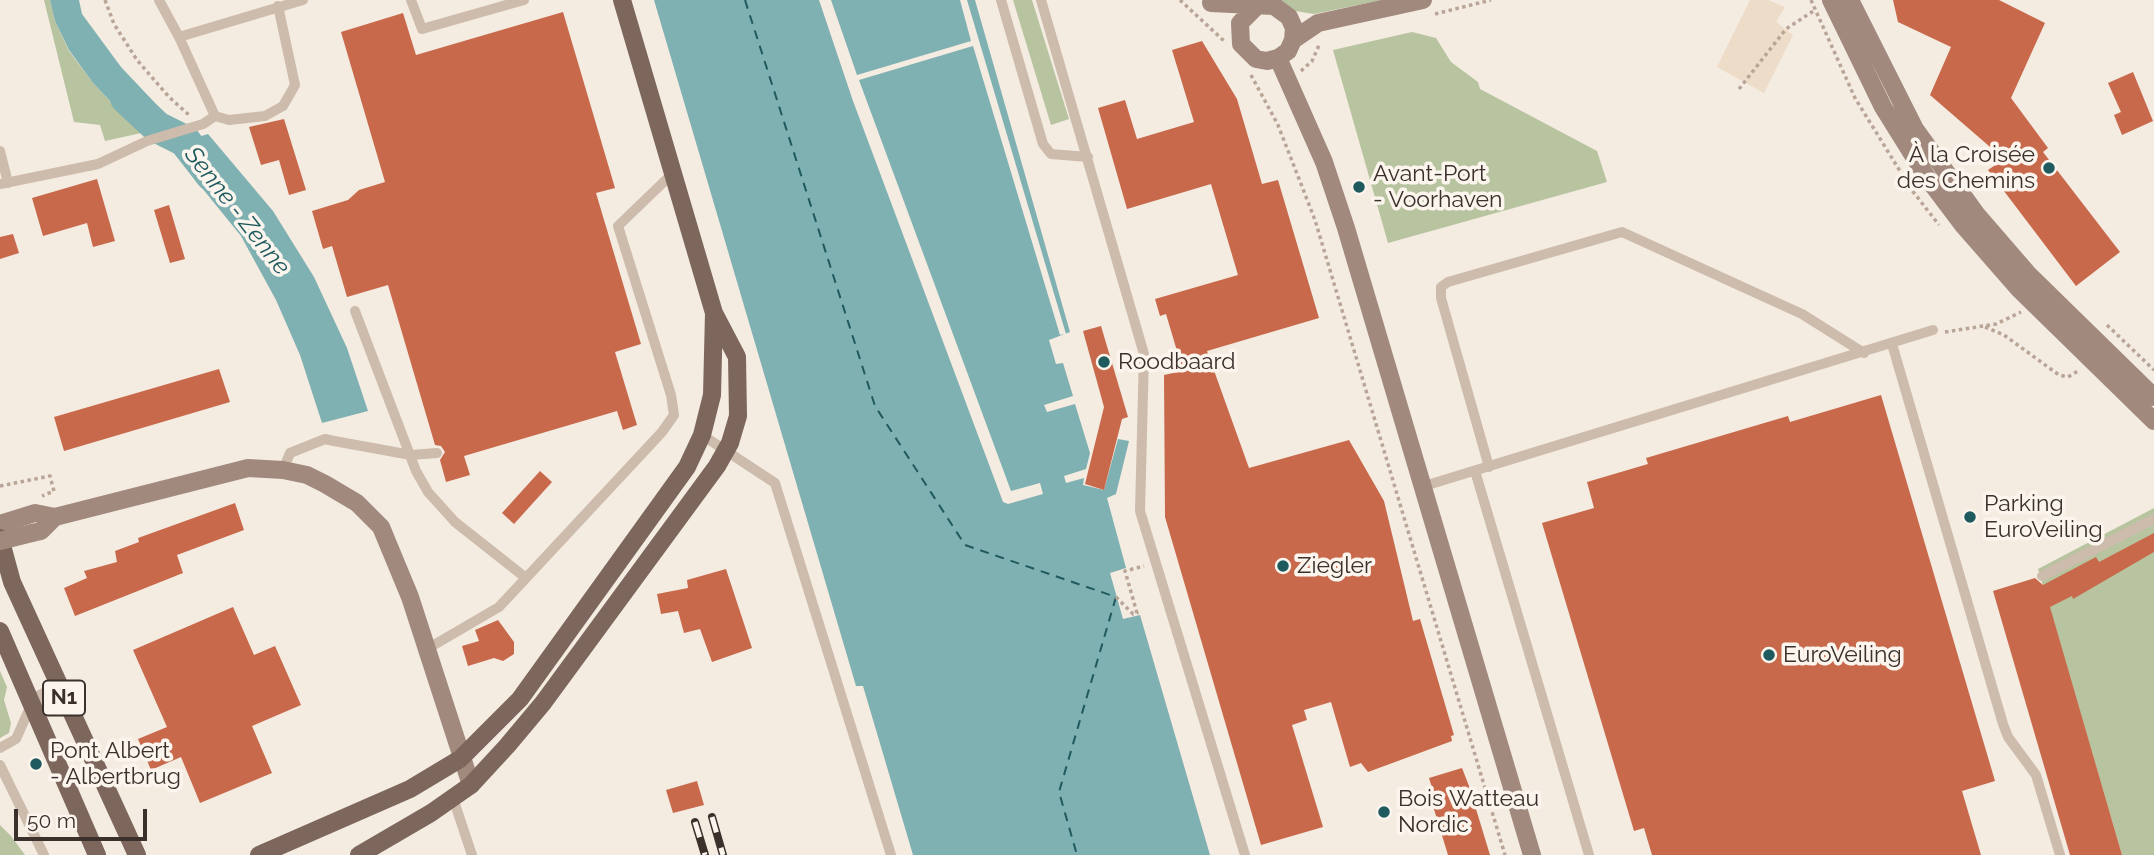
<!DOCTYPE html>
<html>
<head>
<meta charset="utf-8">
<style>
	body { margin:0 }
	#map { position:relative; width:2154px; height:855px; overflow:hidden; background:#f4ebe1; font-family:Raleway,sans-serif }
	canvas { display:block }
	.scale { position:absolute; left:14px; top:809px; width:133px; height:32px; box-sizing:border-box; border:4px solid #3b302b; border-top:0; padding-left:9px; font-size:21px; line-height:24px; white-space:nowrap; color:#3b302b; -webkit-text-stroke:5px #fbf5ee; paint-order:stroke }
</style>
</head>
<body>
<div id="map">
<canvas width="2154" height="855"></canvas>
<div class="scale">50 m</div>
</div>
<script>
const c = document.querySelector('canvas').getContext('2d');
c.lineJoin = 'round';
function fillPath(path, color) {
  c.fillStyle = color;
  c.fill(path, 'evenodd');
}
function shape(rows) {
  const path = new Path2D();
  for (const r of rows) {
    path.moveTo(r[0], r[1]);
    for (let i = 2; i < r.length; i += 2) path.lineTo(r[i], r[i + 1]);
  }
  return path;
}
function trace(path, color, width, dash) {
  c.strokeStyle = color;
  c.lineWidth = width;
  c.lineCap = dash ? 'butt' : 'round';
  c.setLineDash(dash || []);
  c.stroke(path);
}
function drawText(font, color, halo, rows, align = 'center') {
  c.font = font + ' Raleway,sans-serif';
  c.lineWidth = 7;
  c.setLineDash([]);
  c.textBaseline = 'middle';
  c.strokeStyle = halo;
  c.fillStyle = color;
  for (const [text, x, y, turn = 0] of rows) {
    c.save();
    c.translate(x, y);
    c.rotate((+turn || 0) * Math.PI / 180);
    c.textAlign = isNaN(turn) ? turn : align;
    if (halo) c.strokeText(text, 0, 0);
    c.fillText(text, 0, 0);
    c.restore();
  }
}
fillPath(shape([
	[44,0,50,0,55,21,69,51,93,83,141,133,105,141,100,125,74,122],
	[1013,0,1032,0,1069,119,1051,125],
	[1278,0,1382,0,1314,14,1295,11],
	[1412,32,1436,38,1451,62,1478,82,1480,89,1597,151,1607,182,1388,243,1333,50],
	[2154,508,2154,855,2122,855,2038,569],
	[0,671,7,687,4,700,11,723,9,733,0,738],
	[0,825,11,836,25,855,0,855]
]), '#b8c4a0');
fillPath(shape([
	[1750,0,1768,0,1785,7,1776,22,1793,35,1764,93,1717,67]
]), '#ecdcc8');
fillPath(shape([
	[50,0,79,0,82,14,121,67,173,122,141,133,93,83,69,50,55,21],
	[654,0,975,0,1070,332,1049,340,1056,364,1063,363,1073,396,1044,405,1047,412,1075,404,1090,453,1086,469,1064,476,1066,483,1084,478,1083,485,1104,490,1118,439,1129,441,1116,494,1107,498,1126,568,1110,573,1123,619,1140,615,1210,855,913,855,863,686,856,686],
	[208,134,273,211,314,277,347,348,368,411,322,423,300,355,276,300,241,236,168,146]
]), '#7fb0b2');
fillPath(shape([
	[819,0,831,0,857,75,971,41,960,0,967,0,1066,334,1060,335,973,46,859,80,1011,491,1040,483,1043,494,1008,504,1003,502,853,101]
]), '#f4ebe1');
trace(shape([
	[126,98,157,127,185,141,211,175]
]), '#7fb0b2', 32);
trace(shape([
	[745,0,875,406,965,545,1116,597,1059,792,1077,855]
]), '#1f5a5e', 2, [9, 7]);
fillPath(shape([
	[1893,0,1999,0,2045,23,2011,98,2048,148,2043,152,2120,252,2076,286,1988,170,2004,159,1930,95,1951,47,1898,22],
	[563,12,615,188,596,193,641,344,615,352,637,425,623,430,617,411,464,456,470,475,446,482,440,460,445,452,441,446,435,445,388,285,347,297,332,246,323,249,312,211,348,200,359,190,385,182,341,32,403,13,416,55],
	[1202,41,1237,99,1262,184,1278,180,1319,318,1207,351,1249,468,1349,440,1384,501,1413,621,1420,619,1454,735,1451,736,1452,741,1368,772,1361,763,1350,767,1331,702,1304,710,1307,720,1292,725,1323,827,1261,845,1165,517,1164,375,1183,371,1166,314,1160,316,1155,299,1238,275,1211,184,1127,209,1098,108,1125,100,1137,139,1194,122,1172,50],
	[2133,72,2153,121,2122,135,2114,115,2121,112,2108,83],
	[284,119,306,190,289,195,279,160,261,165,249,127],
	[97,179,115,241,93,247,87,223,43,236,32,198],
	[169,205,185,259,170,263,154,210],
	[13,234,19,253,0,259,0,237],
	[1101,326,1128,417,1122,419,1104,490,1085,484,1104,407,1083,331],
	[219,369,230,402,64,451,54,417],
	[1881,395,1995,781,1962,791,1981,855,1652,855,1644,828,1634,831,1542,523,1594,508,1587,482,1648,464,1646,458,1788,416,1790,422],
	[540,471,552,482,514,524,502,513],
	[235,503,244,530,177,555,183,573,75,616,64,588,87,578,84,571,117,562,115,551,139,542,138,538],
	[2154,533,2154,552,2073,599,2072,596,2050,607,2122,855,2070,855,1993,591,2035,578,2043,585,2096,557,2099,562],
	[726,569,752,648,712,662,700,629,684,633,678,611,661,614,657,594,688,588,687,580],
	[233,607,254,655,275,646,301,705,252,726,272,773,200,803,181,757,151,770,138,739,167,727,133,650],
	[498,620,514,642,514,654,503,661,494,658,468,666,462,646,479,641,475,630],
	[1462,768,1469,786,1490,855,1448,855,1433,806,1437,804,1429,778],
	[697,781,704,805,673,813,666,790]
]), '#c8694b');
trace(shape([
	[105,0,114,24,137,60,169,97,189,115],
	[1180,0,1224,41],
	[1811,0,1855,98,1911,189,1939,225],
	[1435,14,1491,0],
	[1301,71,1312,61,1320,43],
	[1251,75,1278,125,1315,220,1505,855],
	[1739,89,1786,29,1815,10],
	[2107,325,2154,370],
	[1985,327,2004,335,2059,375,2068,377,2078,371],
	[1945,332,1996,324,2021,312],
	[0,486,50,476,54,491,42,496],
	[1116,597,1133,614,1137,613,1125,571,1144,566]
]), '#b9a596', 3.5, [3.5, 3.5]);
trace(shape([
	[159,0,179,37,303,0],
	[411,0,422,29,524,0],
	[1001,0,1043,144,1051,154,1088,157],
	[1041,0,1144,354,1140,511,1245,855],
	[179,37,215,116,229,120,265,116,283,106,295,85,278,6],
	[0,151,8,183],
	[0,184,98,164,147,141,203,124,215,116],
	[355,311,416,471,428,492,455,522,526,578],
	[1892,344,2003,724,2008,737,2036,775,2060,855],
	[702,435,775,483,891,855],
	[1489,467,1441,298,1441,287,1448,282,1622,232,1802,314,1864,353],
	[283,470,290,453,325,439,334,441],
	[1475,471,1589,855],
	[1421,487,1933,330],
	[2042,576,2154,519],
	[427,649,499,607,662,432,674,415,671,395,618,226,673,173],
	[0,748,16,739,32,703],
	[0,765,44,855],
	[453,798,472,855]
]), '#cdbbac', 10);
trace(shape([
	[32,703,60,690]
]), '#cdbbac', 18);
trace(shape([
	[1831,0,1883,107,1926,176,1963,225,2019,289,2154,421],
	[1850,0,1915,129,1977,215,2028,274,2154,397],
	[1211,3,1274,6,1289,17,1294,28,1293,40],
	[1255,8,1240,23,1241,44,1256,59,1267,61,1278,58,1288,51,1293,40,1318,23,1423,0],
	[1278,58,1324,162,1346,228,1532,855],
	[0,524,35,513,55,517],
	[32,533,41,531,55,517,248,468,283,470,307,475,325,484,357,503,381,527,410,597,471,785]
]), '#a18a7d', 18);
trace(shape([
	[0,538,12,582,137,855],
	[0,631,97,855],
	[259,855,410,789,460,759,520,699,687,467,702,435,712,395,714,313],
	[359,855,431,813,471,785,507,746,543,703,717,466,730,443,738,416,737,357,714,313,622,0]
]), '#7d675c', 18);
const rail = shape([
	[712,817,723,855],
	[695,822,705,855]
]);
trace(rail, '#3b302b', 8);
trace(rail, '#fbf5ee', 5, [16]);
trace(shape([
	[334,441,411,455,437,453]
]), '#cdbbac', 10);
trace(shape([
	[0,541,32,533]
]), '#a18a7d', 18);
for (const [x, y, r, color] of [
	[2049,168,7,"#1f5a5e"],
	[1359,187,7,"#1f5a5e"],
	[1104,362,7,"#1f5a5e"],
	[1970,517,7,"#1f5a5e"],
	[1283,566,7,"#1f5a5e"],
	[1769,655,7,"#1f5a5e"],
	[36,764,7,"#1f5a5e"],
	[1384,812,7,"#1f5a5e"]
]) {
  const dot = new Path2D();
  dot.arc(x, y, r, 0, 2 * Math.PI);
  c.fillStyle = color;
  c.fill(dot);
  trace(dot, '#fbf5ee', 2.5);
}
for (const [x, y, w] of [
	[64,698,42]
]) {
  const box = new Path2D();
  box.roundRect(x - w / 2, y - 17.5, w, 35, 5);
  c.fillStyle = '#fbf5ee';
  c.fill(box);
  trace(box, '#3b302b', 2);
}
drawText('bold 21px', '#3b302b', null, [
	["N1",64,698]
]);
drawText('23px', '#3b302b', '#fbf5ee', [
	["À la Croisée",2035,155,"right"],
	["des Chemins",2035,181,"right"],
	["Avant-Port",1373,174],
	["- Voorhaven",1373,200],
	["Roodbaard",1118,362],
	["Parking",1984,504],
	["EuroVeiling",1984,530],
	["Ziegler",1297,566],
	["EuroVeiling",1783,655],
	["Pont Albert",50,751],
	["- Albertbrug",50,777],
	["Bois Watteau",1398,799],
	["Nordic",1398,825]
], 'left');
drawText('italic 24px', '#1f5a5e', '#fbf5ee', [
	["Senne - Zenne",237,211,52]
]);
</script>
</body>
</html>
